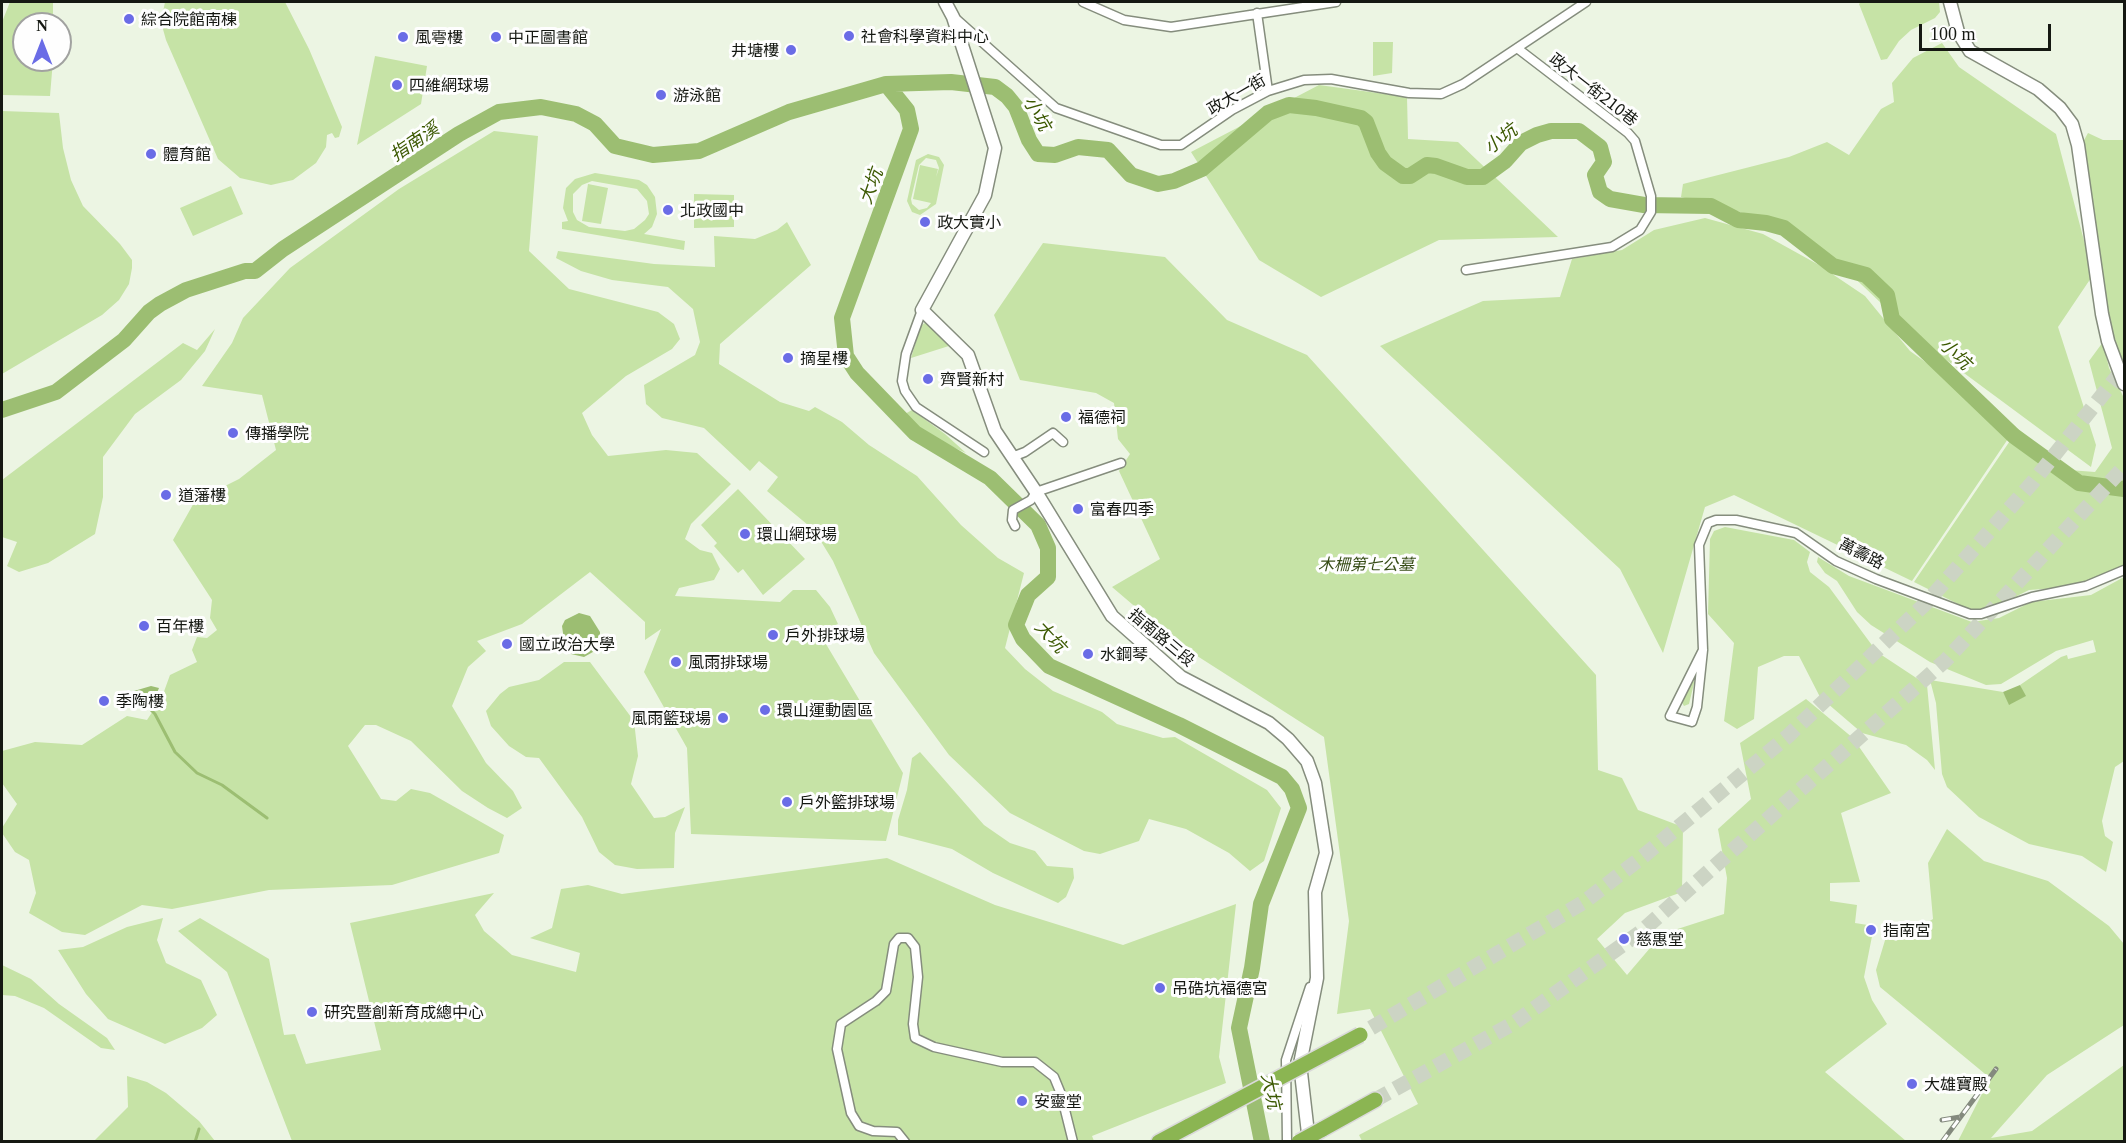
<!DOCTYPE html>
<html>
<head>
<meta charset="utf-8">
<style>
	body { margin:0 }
	#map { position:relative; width:2126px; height:1143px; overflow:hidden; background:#ecf5e3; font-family:Georgia,serif }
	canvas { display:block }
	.frame { position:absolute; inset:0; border:3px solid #151812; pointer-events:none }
	.north { position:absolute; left:12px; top:12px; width:60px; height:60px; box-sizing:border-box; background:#fefefe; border:2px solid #a1a2a0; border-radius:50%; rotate:0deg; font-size:16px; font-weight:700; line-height:24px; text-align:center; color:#151812 }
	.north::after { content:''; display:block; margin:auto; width:21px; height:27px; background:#6a6ce6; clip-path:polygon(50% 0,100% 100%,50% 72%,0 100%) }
	.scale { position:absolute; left:1919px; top:24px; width:132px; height:27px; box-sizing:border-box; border:3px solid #151812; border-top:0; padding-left:8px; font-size:18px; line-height:21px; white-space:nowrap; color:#151812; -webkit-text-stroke:4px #fefefe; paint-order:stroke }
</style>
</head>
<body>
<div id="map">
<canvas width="2126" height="1143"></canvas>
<div class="frame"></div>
<div class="north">N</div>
<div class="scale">100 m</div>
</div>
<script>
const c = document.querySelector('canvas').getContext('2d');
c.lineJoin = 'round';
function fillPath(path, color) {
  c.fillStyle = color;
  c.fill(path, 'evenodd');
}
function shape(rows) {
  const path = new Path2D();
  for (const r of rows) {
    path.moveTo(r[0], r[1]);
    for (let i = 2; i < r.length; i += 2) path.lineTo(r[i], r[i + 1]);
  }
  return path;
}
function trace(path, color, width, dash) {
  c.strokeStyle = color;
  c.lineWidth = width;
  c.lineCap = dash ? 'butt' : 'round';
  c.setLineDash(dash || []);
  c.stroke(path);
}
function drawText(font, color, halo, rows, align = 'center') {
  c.font = font + ' Georgia,"Noto Sans TC",serif';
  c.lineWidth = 6;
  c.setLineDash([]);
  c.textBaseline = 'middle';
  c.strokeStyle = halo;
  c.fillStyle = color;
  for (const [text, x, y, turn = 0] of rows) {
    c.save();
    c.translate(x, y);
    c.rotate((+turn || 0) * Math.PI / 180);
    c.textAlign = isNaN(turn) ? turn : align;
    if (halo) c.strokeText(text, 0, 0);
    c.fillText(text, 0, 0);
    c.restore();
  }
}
fillPath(shape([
	[10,2,53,2,53,24,24,24,24,60,53,60,50,96,2,95,2,22],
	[165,2,285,2,309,49,342,127,339,137,335,138,332,133,327,135,326,147,316,163,293,180,271,185,240,178,218,159,166,40,161,22],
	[1861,2,1939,2,1940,12,1935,18,1911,30,1899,41,1887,59,1881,60,1859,4],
	[1373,42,1393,42,1392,73,1373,76],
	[1942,43,1959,67,2056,134,2093,275,2058,327,2096,445,2091,467,1922,342,1842,266,1779,222,1681,197,1683,184,1789,157,1827,142,1849,155,1881,109,1894,102,1892,83,1913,58],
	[375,56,427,66,421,104,357,145],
	[1319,85,1407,97,1408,139,1458,142,1558,237,1439,240,1321,297,1259,260,1191,152],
	[2,111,59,113,63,148,71,180,83,206,120,244,132,260,132,268,129,284,119,300,102,315,2,374],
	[494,131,538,136,529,251,569,289,658,312,674,324,680,339,672,349,626,376,582,413,592,435,608,456,666,450,697,453,731,484,691,524,685,539,700,550,712,553,720,569,714,580,679,588,675,596,780,602,793,590,816,590,830,607,838,624,825,629,814,624,903,773,886,841,691,834,687,748,644,672,661,629,645,640,645,622,590,572,522,624,477,641,486,651,468,667,452,706,486,763,513,791,522,808,507,818,488,808,462,791,411,741,376,725,365,725,348,746,381,799,396,801,411,789,430,793,504,835,499,853,392,885,269,890,172,909,142,905,85,935,62,932,29,913,36,893,29,860,15,852,2,833,2,828,17,804,2,783,2,751,35,742,82,745,127,716,147,720,162,697,170,675,197,662,192,650,197,637,207,638,217,630,210,618,212,600,173,540,195,501,239,479,276,450,262,395,202,386,232,343,243,318,290,268,399,189],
	[2088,133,2103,140,2124,140,2124,379,2108,323,2083,142],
	[928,154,939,157,944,165,936,204,920,215,912,212,907,201,916,160],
	[926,158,936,160,939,168,936,177,938,169,920,165,913,199,931,203,927,208,919,210,912,204,911,199,919,165],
	[595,173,639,180,647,185,655,197,657,214,652,227,644,234,685,241,684,250,562,229,562,222,568,221,563,208,566,188,575,179],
	[592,181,637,189,647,201,649,214,645,220,634,229,625,231,589,227,577,220,573,212,573,194,582,185],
	[588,184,608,188,601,224,582,221],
	[231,186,243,214,193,236,180,208],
	[694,194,734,195,734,227,694,228],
	[1705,218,1763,234,1819,265,1865,296,1910,351,2016,427,1912,581,1734,495,1705,507,1663,653,1620,569,1380,346,1483,301,1560,297,1572,259,1622,250,1654,230],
	[787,222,811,265,720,344,719,364,780,402,809,411,815,407,842,422,869,445,917,476,961,525,998,558,1024,573,1005,648,1025,669,1053,691,1102,712,1117,724,1163,738,1175,737,1267,790,1281,808,1264,861,1250,871,1229,853,1186,829,1149,819,1139,841,1100,854,1084,851,1010,813,949,755,874,653,833,561,814,530,767,491,778,477,759,461,750,471,704,428,662,418,646,404,644,385,695,355,700,342,693,309,668,287,612,280,581,271,556,258,558,251,654,264,715,267,714,236,755,239,777,230],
	[1043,243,1165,257,1227,320,1307,355,1596,675,1598,770,1622,778,1638,810,1683,827,1682,892,1625,913,1597,939,1627,975,1662,934,1724,914,1727,878,1718,829,1751,799,1740,743,1806,699,1853,738,1891,793,1841,813,1860,882,1830,883,1830,901,1857,905,1855,923,1874,926,1864,977,1872,1000,1887,1024,1825,1072,1906,1141,1362,1141,1359,1135,1418,1104,1370,1009,1337,1014,1349,921,1324,737,1180,645,1112,587,1160,559,1119,471,1130,454,1118,439,1114,403,1096,393,1020,380,994,315],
	[926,322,952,345,911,358,921,326],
	[215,329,205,351,181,380,135,414,103,457,103,497,95,534,48,563,19,572,7,566,17,542,2,537,2,480,183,343,197,350],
	[2103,342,2109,368,2124,398,2124,565,2100,578,2072,587,2029,590,1991,609,1972,611,1914,582,2018,429,2069,470,2095,472,2112,448,2089,361],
	[912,410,945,434,966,453,928,436,913,425,903,415],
	[738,489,805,559,763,595,743,569,738,573,714,546,717,543,701,525],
	[1725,527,1794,540,1810,552,1807,562,1810,572,1829,587,1877,652,1927,685,1935,770,1927,760,1906,745,1862,733,1820,697,1799,656,1784,656,1758,667,1754,719,1737,729,1724,721,1734,643,1708,614,1710,539,1714,531],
	[1818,557,1849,576,1972,622,1999,618,2031,602,2091,595,2124,577,2124,761,2115,767,2102,821,2105,836,2113,842,2106,872,2082,856,2029,844,1979,817,1947,787,1942,774,1936,703,1930,680,2003,692,2010,704,2025,696,2020,685,2061,657,2067,655,2068,659,2096,652,2093,640,2056,651,2001,684,1986,685,1930,662,1871,625,1857,612,1837,581,1825,573,1817,562],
	[564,662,590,662,634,721,638,756,631,784,654,818,665,817,685,807,675,833,674,868,637,869,615,865,599,852,582,817,539,758,526,757,509,746,491,726,486,711,500,694,509,687,539,680],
	[1695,679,1689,704,1684,706,1681,701],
	[920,752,984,825,1010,843,1035,851,1047,866,1073,868,1074,878,1066,897,1058,903,993,873,952,849,898,835,898,820,907,790,912,758],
	[1947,829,1984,861,2048,881,2109,926,2124,944,2124,1025,2047,1075,1991,1138,2032,1131,2124,1065,2124,1141,1958,1141,1990,1078,1880,987,1876,970,1886,937,1896,941,1933,919,1928,863],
	[887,858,995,905,1123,945,1236,904,1219,1057,1226,1083,1092,1136,1094,1141,292,1141,227,972,178,931,200,918,269,959,284,1035,295,1034,306,1064,381,1050,350,923,494,893,475,915,484,931,512,955,576,972,580,953,530,938,552,928,561,889,588,885,622,894],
	[163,918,157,940,166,963,201,980,217,1015,202,1028,165,1044,108,1019,86,994,58,950,83,947,127,927],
	[2,965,31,979,59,1004,107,1038,115,1050,101,1048,44,1008,15,996,2,995],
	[127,1076,147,1082,166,1093,199,1121,215,1141,94,1141,128,1107]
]), '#c6e3a6');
fillPath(shape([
	[579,613,590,616,600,632,600,648,584,657,571,654,564,640,562,626,565,620],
	[2020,685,2026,696,2009,705,2003,692],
	[151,686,159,688,154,700,147,706,141,707,133,700,134,691]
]), '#9cbe72');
trace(shape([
	[147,706,155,714,175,752,197,773,222,785,267,818],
	[195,1142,199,1129]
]), '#9cbe72', 3);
trace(shape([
	[886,84,907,110,911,129,842,318,846,356,857,373,915,433,990,478,1038,525,1048,548,1048,577,1028,595,1016,625,1023,639,1049,666,1179,725,1282,777,1292,789,1299,808,1261,904,1252,968,1239,1028,1262,1142],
	[2,410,56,392,124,340,149,312,160,304,186,290,245,271,255,271,283,249,459,134,499,112,541,107,576,114,595,124,615,146,653,155,699,151,789,112,886,84,951,82,995,87,1007,96,1016,107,1029,140,1038,154,1055,155,1078,147,1108,150,1131,175,1158,184,1174,181,1202,169,1268,113,1289,105,1316,108,1361,118,1366,122,1378,153,1385,163,1403,176,1410,176,1427,165,1436,166,1467,177,1483,177,1505,161,1521,143,1537,135,1551,131,1579,131,1600,147,1604,162,1595,175,1600,192,1610,199,1644,205,1711,206,1738,220,1766,223,1784,228,1833,266,1866,275,1887,295,1892,319,2014,436,2079,483,2124,489]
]), '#9cbe72', 16);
trace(shape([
	[1371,1028,1584,902,1641,858,1788,736,1926,603,2032,483,2124,368],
	[1375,1100,1514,1023,1642,931,1946,660,2124,467]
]), '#ccd4c4', 15, [15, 8]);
const street = shape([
	[1083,2,1124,20,1171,27,1336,2],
	[1257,13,1268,91],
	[954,17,1056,108,1161,145,1181,145,1232,110,1268,91,1304,80,1331,79,1409,93,1441,94,1463,84,1586,2],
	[1466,270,1612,247,1640,230,1651,212,1651,196,1635,141,1628,133,1517,48],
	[922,310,906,354,902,381,905,391,916,407,984,452],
	[1012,457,1025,452,1053,433,1063,442],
	[1015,526,1012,520,1013,510,1031,500,1036,492,1121,463],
	[1703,650,1670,716,1692,722,1697,707,1703,650,1699,545,1708,523,1716,520,1736,520,1796,533,1836,561,1876,579,1970,614,1981,614,2032,597,2086,586,2124,570],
	[905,1142,897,1132,873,1131,859,1126,851,1113,837,1049,841,1024,876,1001,886,991,894,944,899,938,908,938,915,947,918,977,913,1024,915,1038,934,1047,1002,1062,1035,1062,1054,1077,1061,1094,1073,1142],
	[1287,1142,1286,1060,1310,987]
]);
const secondary = shape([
	[945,2,953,17,995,148,985,195,922,310,968,355,995,431,1036,492,1112,616,1181,677,1269,723,1288,739,1307,761,1315,783,1326,853,1315,892,1317,978,1300,1064,1309,1142],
	[1950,2,1958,32,1970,51,2038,89,2060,108,2072,124,2078,145,2102,314,2108,341,2124,384]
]);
const highway = shape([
	[1321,1130,1375,1100],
	[1159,1142,1189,1126]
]);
trace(street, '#858d7d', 11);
trace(secondary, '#858d7d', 15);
trace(highway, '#dadad9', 18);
trace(street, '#fff', 8);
trace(secondary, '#fff', 12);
trace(highway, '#8bb552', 15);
const rail = shape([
	[1942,1120,1960,1117],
	[1942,1142,1996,1069]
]);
trace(rail, '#848a7e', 5);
trace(rail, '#fefefe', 3, [9]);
const highwayBridge = shape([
	[1189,1126,1360,1035],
	[1299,1142,1321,1130]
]);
trace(highwayBridge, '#dadad9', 18, []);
trace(highwayBridge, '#8bb552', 15);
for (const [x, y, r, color] of [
	[129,19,6,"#6a6ce6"],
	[849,36,6,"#6a6ce6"],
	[403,37,6,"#6a6ce6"],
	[496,37,6,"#6a6ce6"],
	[791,50,6,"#6a6ce6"],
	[397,85,6,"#6a6ce6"],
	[661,95,6,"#6a6ce6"],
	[151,154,6,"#6a6ce6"],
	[668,210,6,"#6a6ce6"],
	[925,222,6,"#6a6ce6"],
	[788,358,6,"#6a6ce6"],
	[928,379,6,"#6a6ce6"],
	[1066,417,6,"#6a6ce6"],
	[233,433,6,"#6a6ce6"],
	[166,495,6,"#6a6ce6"],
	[1078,509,6,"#6a6ce6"],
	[745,534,6,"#6a6ce6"],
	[144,626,6,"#6a6ce6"],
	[773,635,6,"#6a6ce6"],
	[507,644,6,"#6a6ce6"],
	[1088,654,6,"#6a6ce6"],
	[676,662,6,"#6a6ce6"],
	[104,701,6,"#6a6ce6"],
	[765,710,6,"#6a6ce6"],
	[723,718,6,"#6a6ce6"],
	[787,802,6,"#6a6ce6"],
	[1871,930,6,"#6a6ce6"],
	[1624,939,6,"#6a6ce6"],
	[1160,988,6,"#6a6ce6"],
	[312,1012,6,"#6a6ce6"],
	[1912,1084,6,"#6a6ce6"],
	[1022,1101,6,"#6a6ce6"]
]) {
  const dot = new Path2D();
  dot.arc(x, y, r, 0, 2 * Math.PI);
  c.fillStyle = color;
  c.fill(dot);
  trace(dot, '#fefefe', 2);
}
drawText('16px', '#151812', '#fefefe', [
	["綜合院館南棟",141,19],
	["社會科學資料中心",861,36],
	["風雩樓",415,37],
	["中正圖書館",508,37],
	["井塘樓",779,50,"right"],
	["四維網球場",409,85],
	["游泳館",673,95],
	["體育館",163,154],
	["北政國中",680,210],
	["政大實小",937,222],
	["摘星樓",800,358],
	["齊賢新村",940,379],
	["福德祠",1078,417],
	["傳播學院",245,433],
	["道藩樓",178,495],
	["富春四季",1090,509],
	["環山網球場",757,534],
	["百年樓",156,626],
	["戶外排球場",785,635],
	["國立政治大學",519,644],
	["水鋼琴",1100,654],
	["風雨排球場",688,662],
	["季陶樓",116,701],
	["環山運動園區",777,710],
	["風雨籃球場",711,718,"right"],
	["戶外籃排球場",799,802],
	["指南宮",1883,930],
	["慈惠堂",1636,939],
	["吊硞坑福德宮",1172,988],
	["研究暨創新育成總中心",324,1012],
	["大雄寶殿",1924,1084],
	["安靈堂",1034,1101]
], 'left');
drawText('16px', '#151812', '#fefefe', [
	["政大一街210巷",1594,89,38],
	["政大一街",1236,94,-30],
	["萬壽路",1862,553,27],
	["指南路三段",1162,637,40]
]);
drawText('italic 16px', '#384e18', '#fefefe', [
	["木柵第七公墓",1366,564]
]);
drawText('italic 18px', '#3c5902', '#fefefe', [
	["小坑",1038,113,60],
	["小坑",1500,138,-38],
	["指南溪",414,141,-34],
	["大坑",870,186,-70],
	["小坑",1956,353,44],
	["大坑",1051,636,47],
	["大坑",1272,1091,78]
]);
</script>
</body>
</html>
